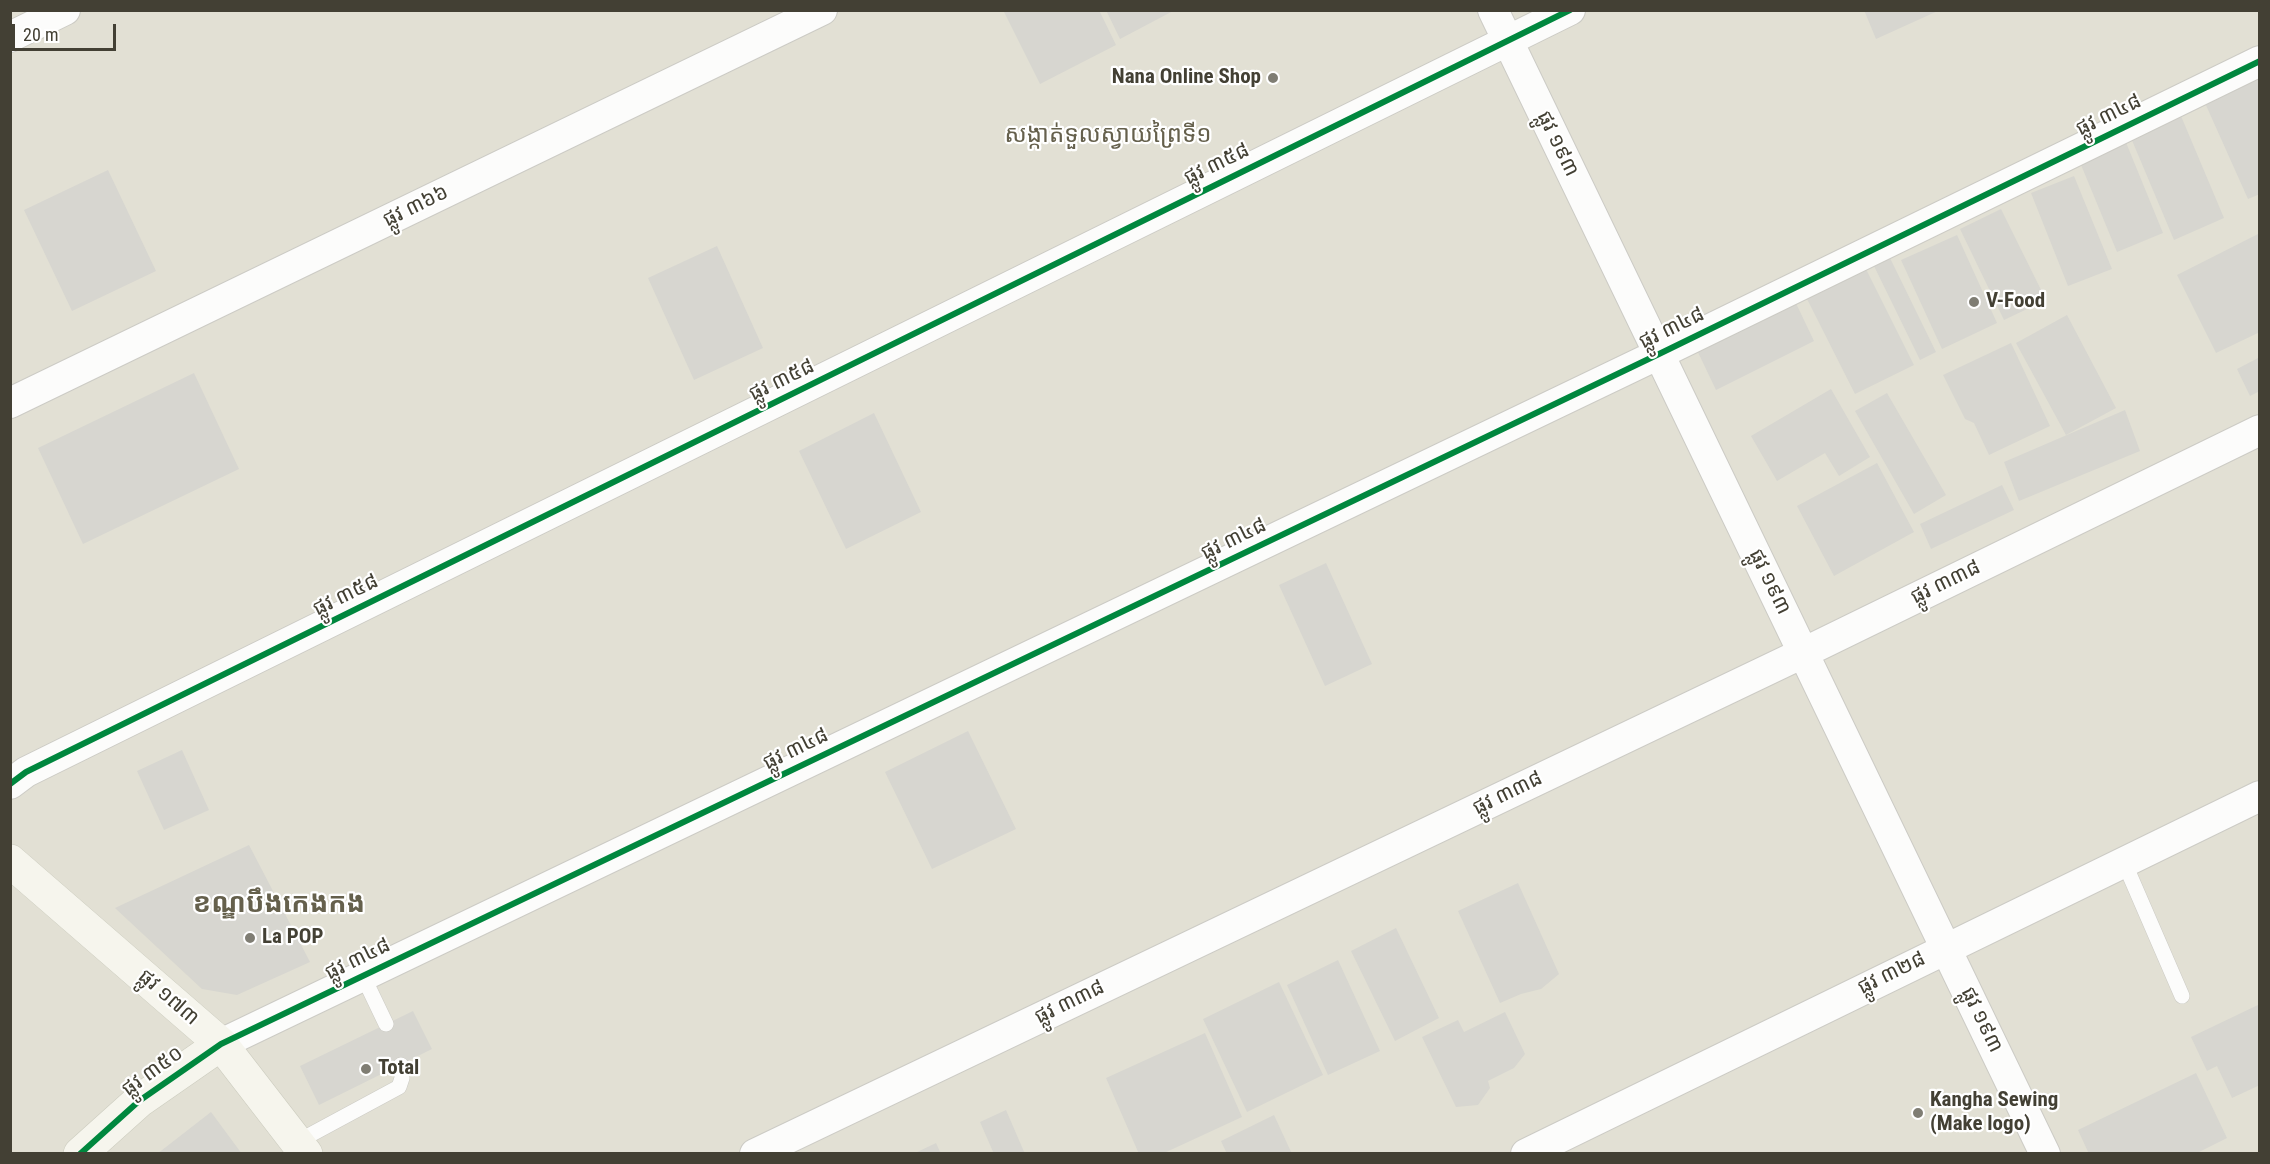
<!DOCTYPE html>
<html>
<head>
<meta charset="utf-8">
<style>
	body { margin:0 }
	#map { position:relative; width:2270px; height:1164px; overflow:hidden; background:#eeede7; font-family:"Roboto Condensed",sans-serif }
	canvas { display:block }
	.frame { position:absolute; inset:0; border:12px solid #434034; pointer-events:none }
	.scale { position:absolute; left:12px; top:24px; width:104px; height:27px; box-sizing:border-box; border:3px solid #434034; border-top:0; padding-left:8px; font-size:18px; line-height:21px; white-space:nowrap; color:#434034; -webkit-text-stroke:4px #fff; paint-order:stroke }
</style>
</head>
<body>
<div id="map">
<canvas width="2270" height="1164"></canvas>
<div class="frame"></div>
<div class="scale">20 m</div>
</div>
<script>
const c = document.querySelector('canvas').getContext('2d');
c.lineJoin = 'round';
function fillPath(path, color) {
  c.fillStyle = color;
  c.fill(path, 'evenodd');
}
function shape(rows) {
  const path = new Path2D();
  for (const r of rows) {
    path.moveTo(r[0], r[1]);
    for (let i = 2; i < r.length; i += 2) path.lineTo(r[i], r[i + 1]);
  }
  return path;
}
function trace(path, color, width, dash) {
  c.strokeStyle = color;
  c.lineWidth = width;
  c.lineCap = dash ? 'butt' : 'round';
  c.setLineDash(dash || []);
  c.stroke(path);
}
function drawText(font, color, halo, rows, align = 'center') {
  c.font = font + ' "Roboto Condensed","Noto Sans Khmer",sans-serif';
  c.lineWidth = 4.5;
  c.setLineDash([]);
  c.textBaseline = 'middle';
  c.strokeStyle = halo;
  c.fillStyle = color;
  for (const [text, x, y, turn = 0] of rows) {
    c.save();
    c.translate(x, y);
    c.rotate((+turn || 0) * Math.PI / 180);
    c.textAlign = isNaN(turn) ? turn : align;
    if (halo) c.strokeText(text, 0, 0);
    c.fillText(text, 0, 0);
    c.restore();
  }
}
fillPath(shape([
	[11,11,2259,11,2259,1153,11,1153]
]), '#e2e0d4');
fillPath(shape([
	[1003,10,1099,10,1116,45,1040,84],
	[1106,10,1175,10,1120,39],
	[1864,10,1940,10,1876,39],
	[2260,77,2260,194,2248,199,2205,103],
	[2181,116,2224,218,2174,240,2131,138],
	[2125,140,2163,233,2117,252,2079,160],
	[108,170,156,271,72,311,24,210],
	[2074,176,2112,269,2068,286,2031,193],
	[2001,209,2046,300,2004,320,1960,229],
	[2260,233,2260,332,2216,353,2177,275],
	[1957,235,1997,323,1942,349,1901,260],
	[717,246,763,348,694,380,648,278],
	[1890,258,1936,352,1920,360,1874,266],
	[1864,265,1914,365,1855,394,1805,295],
	[1793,297,1814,341,1716,390,1695,346],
	[2067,315,2116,408,2066,435,2016,343],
	[2011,343,2050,426,1989,455,1974,423,1965,419,1943,375],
	[2260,357,2260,391,2250,396,2237,369],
	[194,373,239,469,83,544,38,448],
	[1831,389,1870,457,1839,476,1825,453,1777,481,1751,436],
	[1887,393,1946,495,1914,514,1855,411],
	[2125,410,2140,451,2019,501,2004,462],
	[874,413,921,512,846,549,799,451],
	[1877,463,1914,532,1834,576,1797,506],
	[2002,485,2014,510,1931,549,1920,524],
	[1326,563,1372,664,1325,686,1279,585],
	[968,731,1016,829,932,869,885,772],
	[182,750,209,810,164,830,137,771],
	[249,845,310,962,237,995,202,989,115,908],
	[1518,883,1559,974,1541,989,1521,994,1500,1003,1458,911],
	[1396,928,1439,1018,1395,1041,1351,951],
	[1338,960,1380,1051,1328,1075,1287,985],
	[1279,982,1323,1075,1247,1112,1203,1019],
	[2260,1004,2260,1085,2232,1098,2217,1066,2207,1071,2191,1037],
	[413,1011,432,1049,319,1105,300,1066],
	[1505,1012,1525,1054,1514,1068,1488,1081,1490,1088,1478,1105,1456,1107,1422,1037,1458,1020,1464,1032],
	[1205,1033,1242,1117,1162,1154,1139,1154,1106,1078],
	[2196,1073,2227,1138,2195,1154,2089,1154,2078,1130],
	[1006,1110,1025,1154,994,1154,980,1122],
	[211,1112,242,1154,157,1154],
	[1274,1115,1292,1154,1227,1154,1221,1141],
	[936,1143,941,1154,913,1154]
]), '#d7d6d0');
const lane = shape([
	[2124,862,2182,996],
	[363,976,386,1024],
	[297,1142,399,1087,402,1078,401,1065]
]);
const street = shape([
	[1493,10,2045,1154],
	[10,37,65,10],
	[10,403,822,10],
	[10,784,26,772,1570,10],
	[221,1044,1659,354,2260,61],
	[755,1154,1803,653,2260,430],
	[1526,1154,2260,796]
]);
const secondary = shape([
	[10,861,221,1044,306,1154],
	[80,1154,139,1101,221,1044]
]);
trace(lane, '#cccbc5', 16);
trace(street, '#cccbc5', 32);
trace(secondary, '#ccccbf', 34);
trace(lane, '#fcfcfb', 15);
trace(street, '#fcfcfb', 30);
trace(secondary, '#f6f5ed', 33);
trace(shape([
	[10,784,26,772,1570,10],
	[80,1154,139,1101,221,1044,1659,354,2260,61]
]), '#00873e', 6);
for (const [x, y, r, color] of [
	[1273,78,6,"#7f7d73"],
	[1974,302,6,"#7f7d73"],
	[250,938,6,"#7f7d73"],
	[366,1069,6,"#7f7d73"],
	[1918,1113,6,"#7f7d73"]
]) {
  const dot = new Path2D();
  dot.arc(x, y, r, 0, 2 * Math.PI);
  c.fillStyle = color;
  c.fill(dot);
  trace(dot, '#fff', 2);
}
drawText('bold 21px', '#434034', '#fff', [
	["Nana Online Shop",1261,78,"right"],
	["V-Food",1986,302],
	["La POP",262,938],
	["Total",378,1069],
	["Kangha Sewing",1930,1101],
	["(Make logo)",1930,1125]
], 'left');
drawText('21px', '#434034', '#fff', [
	["ផ្លូវ ៣៤៨",2109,116,-26],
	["ផ្លូវ ១៩៣",1557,144,64],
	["ផ្លូវ ៣៥៨",1217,165,-26],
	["ផ្លូវ ៣៦៦",416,207,-26],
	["ផ្លូវ ៣៤៨",1672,329,-26],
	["ផ្លូវ ៣៥៨",782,381,-26],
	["ផ្លូវ ៣៤៨",1234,540,-26],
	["ផ្លូវ ១៩៣",1769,582,64],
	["ផ្លូវ ៣៣៨",1946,583,-26],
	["ផ្លូវ ៣៥៨",346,596,-26],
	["ផ្លូវ ៣៤៨",796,750,-26],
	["ផ្លូវ ៣៣៨",1508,794,-26],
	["ផ្លូវ ៣៤៨",358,960,-26],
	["ផ្លូវ ៣២៨",1892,974,-26],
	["ផ្លូវ ១៧៣",168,998,41],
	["ផ្លូវ ៣៣៨",1070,1003,-26],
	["ផ្លូវ ១៩៣",1981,1020,64],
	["ផ្លូវ ៣៥០",153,1072,-36]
]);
drawText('24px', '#65604c', '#fff', [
	["សង្កាត់ទួលស្វាយព្រៃទី១",1108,136]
]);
drawText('bold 27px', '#65604c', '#fff', [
	["ខណ្ឌបឹងកេងកង",279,905]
]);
</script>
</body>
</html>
